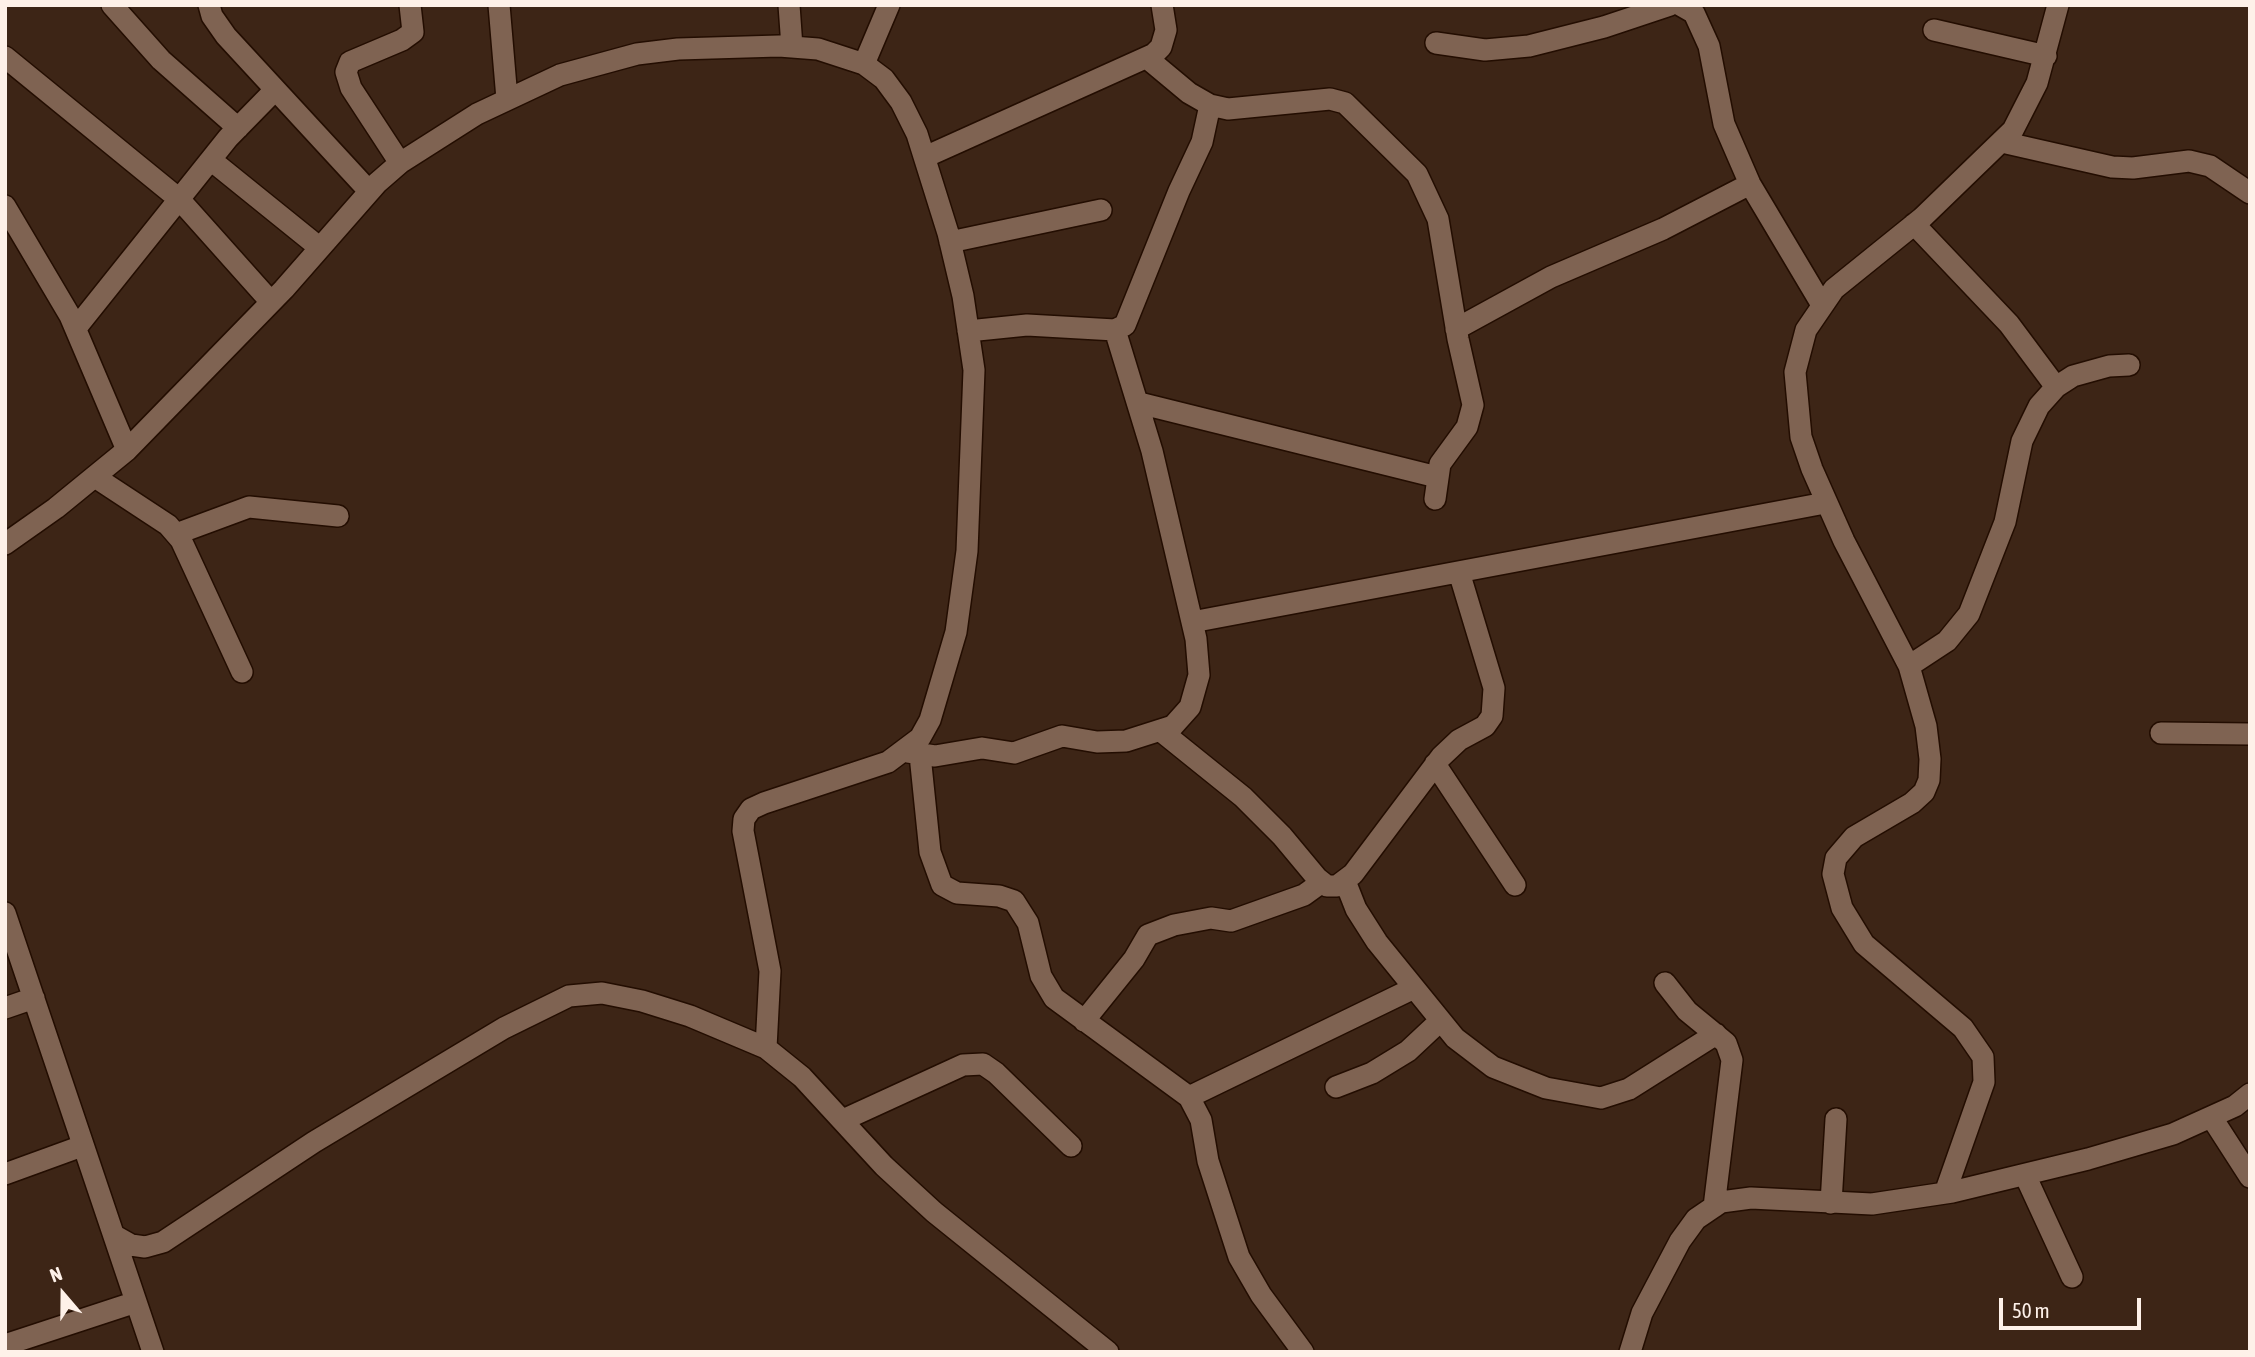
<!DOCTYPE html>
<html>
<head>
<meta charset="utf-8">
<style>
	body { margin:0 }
	#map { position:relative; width:2255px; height:1357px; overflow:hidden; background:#3d2516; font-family:"Asap Condensed",sans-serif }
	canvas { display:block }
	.frame { position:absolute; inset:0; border:7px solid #fef1e9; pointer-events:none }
	.north { position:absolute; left:28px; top:1259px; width:70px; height:70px; -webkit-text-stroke:5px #3d2516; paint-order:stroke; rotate:340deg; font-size:19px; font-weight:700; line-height:28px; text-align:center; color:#fef1e9 }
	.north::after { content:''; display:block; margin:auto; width:24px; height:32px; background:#fef1e9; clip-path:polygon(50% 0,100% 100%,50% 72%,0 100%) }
	.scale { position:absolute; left:1999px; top:1298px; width:142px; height:32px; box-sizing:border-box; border:4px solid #fef1e9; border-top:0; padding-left:9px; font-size:21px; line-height:24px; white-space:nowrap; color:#fef1e9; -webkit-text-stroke:5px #3d2516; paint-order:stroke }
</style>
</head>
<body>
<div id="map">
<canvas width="2255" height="1357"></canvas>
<div class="frame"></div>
<div class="north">N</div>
<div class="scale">50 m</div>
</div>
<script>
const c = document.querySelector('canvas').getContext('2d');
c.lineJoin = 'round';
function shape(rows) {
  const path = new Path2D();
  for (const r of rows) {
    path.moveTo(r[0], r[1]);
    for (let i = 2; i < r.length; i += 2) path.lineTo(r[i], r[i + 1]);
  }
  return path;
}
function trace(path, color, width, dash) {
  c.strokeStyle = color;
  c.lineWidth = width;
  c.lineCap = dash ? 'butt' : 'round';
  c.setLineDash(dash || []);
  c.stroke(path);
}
const minor = shape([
	[112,5,161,60,238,128],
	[209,5,212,16,226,36,369,191],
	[499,5,507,99],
	[789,5,792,47],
	[1680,5,1694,13,1709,46,1724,124,1750,184,1822,305],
	[1934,30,2046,56],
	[1436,43,1485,50,1529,46,1604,27,1670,5],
	[5,57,179,199,271,302],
	[1147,58,1189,93,1210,105,1228,109,1330,99,1345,103,1417,174,1438,219,1458,339,1473,405,1467,427,1440,464,1435,499],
	[864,64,889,5],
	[2002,142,2112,167,2133,168,2189,161,2210,166,2250,193],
	[925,157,1154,54,1161,47,1166,30,1162,5],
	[211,160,320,248],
	[400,163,351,88,346,72,350,62,402,40,413,32,410,5],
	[5,206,70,316,127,450],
	[1914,224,2009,324,2056,387],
	[950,242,1101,210],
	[76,328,228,138,274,91],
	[1456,329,1551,277,1663,229,1750,184],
	[968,331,1027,325,1115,330,1125,325,1179,191,1202,142,1210,105],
	[1139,403,1437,477],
	[95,477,168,525,181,540,242,672],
	[176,534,249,507,338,516],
	[5,544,56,508,127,450,284,289,377,183,400,163,477,114,560,75,637,54,678,49,779,46,818,49,864,64,884,79,901,102,917,134,948,233,963,296,974,370,967,551,956,632,930,720,920,738,888,762,764,803,751,809,744,819,743,831,770,971,766,1048],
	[1192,622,1825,503],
	[1909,666,1947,641,1969,614,2005,522,2022,441,2039,406,2056,387,2073,376,2109,366,2129,365],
	[1161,731,1243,797,1282,836,1317,878,1327,886,1337,886,1353,874,1441,757,1459,740,1485,726,1492,716,1494,688,1459,572],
	[2161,733,2250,734],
	[908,752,935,756,982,748,1014,753,1062,736,1097,742,1126,741,1173,726,1190,707,1199,675,1196,639,1152,451,1115,330],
	[920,755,930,852,942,885,957,893,999,896,1014,901,1028,923,1041,976,1054,998,1189,1097,1201,1120,1208,1161,1239,1257,1261,1295,1303,1352],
	[1435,764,1515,885],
	[1345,881,1356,909,1377,942,1455,1038,1493,1067,1546,1088,1601,1098,1629,1089,1716,1034],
	[5,913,153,1352],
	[1665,983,1687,1011,1726,1043,1732,1060,1714,1207],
	[5,1008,34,998],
	[1084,1021,1134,959,1148,935,1174,925,1211,918,1231,921,1304,895,1322,882],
	[1336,1087,1372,1073,1408,1051,1440,1021],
	[1189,1097,1414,988],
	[2212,1118,2250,1177],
	[843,1120,963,1065,983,1064,996,1073,1071,1146],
	[5,1174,82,1146],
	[2025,1175,2072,1277],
	[1945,1193,1984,1082,1983,1057,1963,1028,1864,944,1842,908,1833,874,1836,858,1854,837,1912,803,1924,792,1929,780,1930,759,1926,726,1909,666,1844,541,1812,469,1801,437,1795,372,1806,330,1834,289,1922,218,2013,130,2037,83,2058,5],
	[1831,1203,1836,1119],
	[115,1236,131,1245,145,1247,163,1242,314,1142,504,1028,569,996,602,993,642,1001,690,1016,766,1048,802,1077,884,1166,934,1212,1108,1352],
	[5,1345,136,1302],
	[1630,1352,1642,1313,1680,1241,1696,1219,1721,1202,1751,1198,1872,1204,1952,1192,2088,1159,2173,1134,2235,1106,2250,1094]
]);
trace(minor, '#230d01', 24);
trace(minor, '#7f6352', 21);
</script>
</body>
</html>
